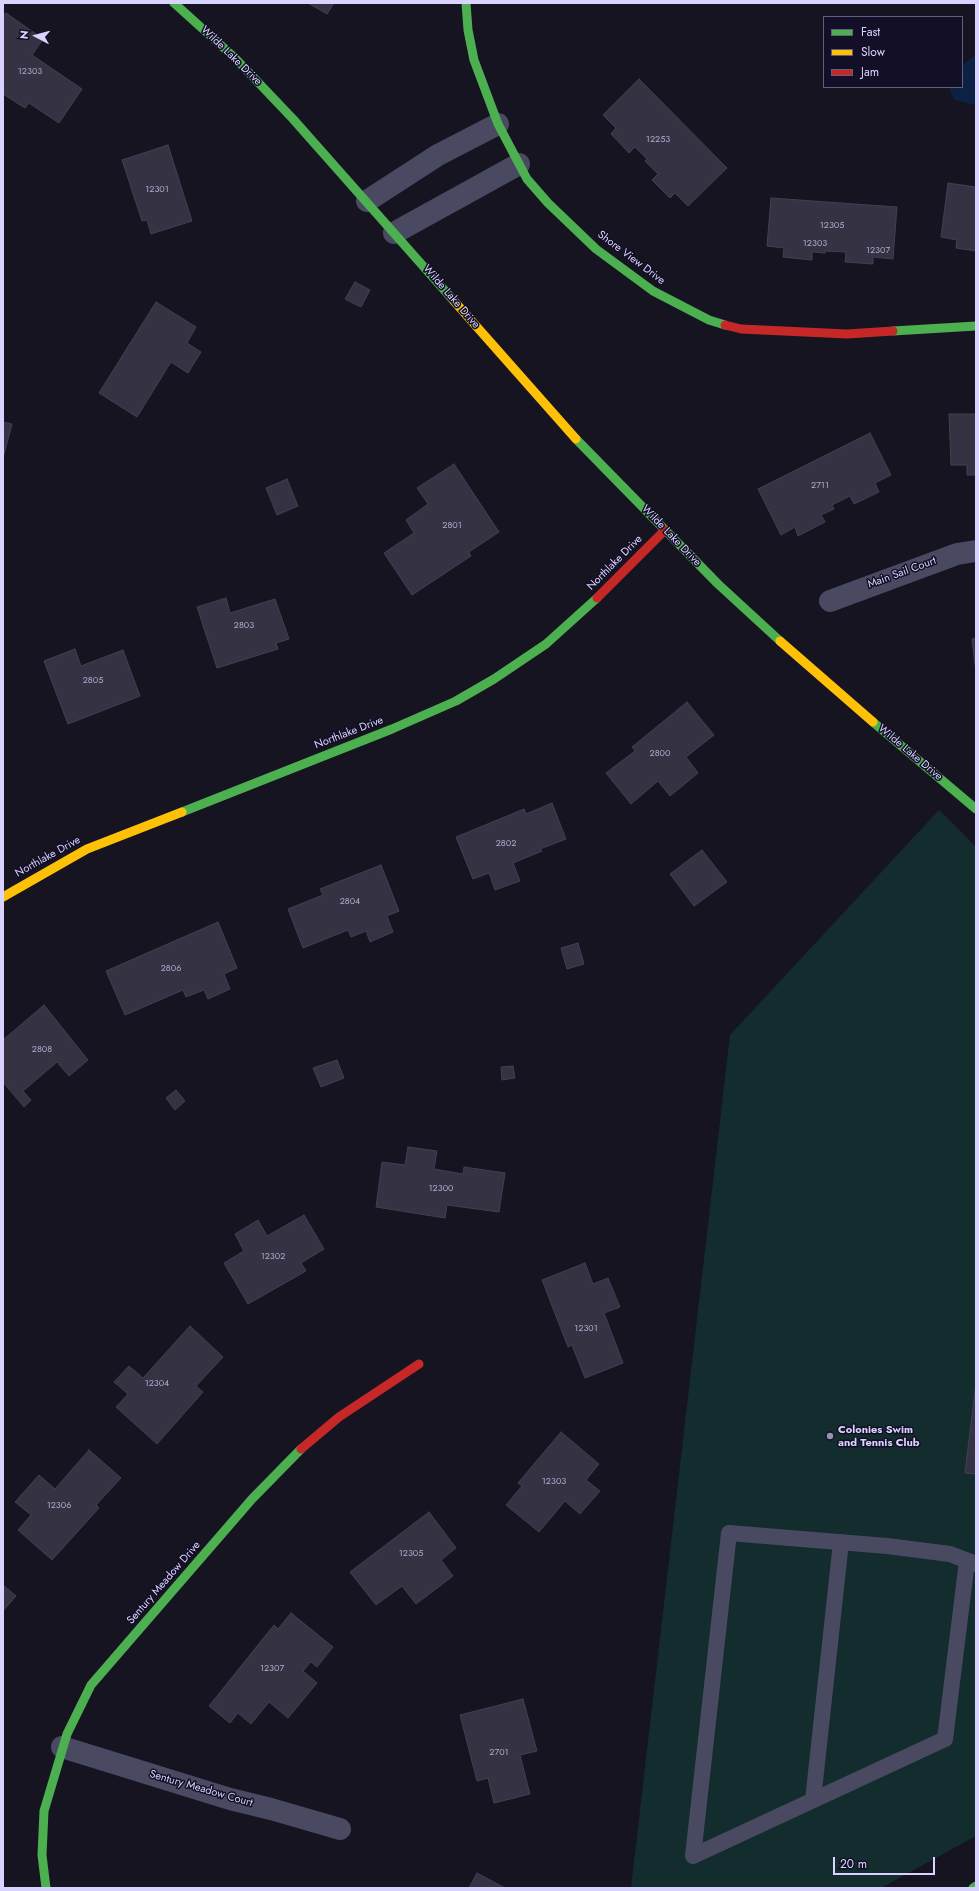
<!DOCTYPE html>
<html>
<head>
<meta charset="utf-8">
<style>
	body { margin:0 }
	#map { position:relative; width:979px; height:1891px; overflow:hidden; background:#161421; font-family:Jost,sans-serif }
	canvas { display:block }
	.frame { position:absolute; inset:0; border:4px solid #d9d4ff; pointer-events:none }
	.legend { position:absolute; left:823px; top:16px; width:140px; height:72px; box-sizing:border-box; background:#130f26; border:1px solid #625e7d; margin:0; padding:5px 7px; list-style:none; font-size:12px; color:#d9d4ff }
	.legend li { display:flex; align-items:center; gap:8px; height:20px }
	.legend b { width:20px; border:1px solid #625e7d }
	.north { position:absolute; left:16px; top:16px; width:40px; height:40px; -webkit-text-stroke:3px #130f26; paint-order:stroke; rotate:276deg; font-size:11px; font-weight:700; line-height:16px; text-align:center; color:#d9d4ff }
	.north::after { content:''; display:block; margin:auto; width:14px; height:18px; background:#d9d4ff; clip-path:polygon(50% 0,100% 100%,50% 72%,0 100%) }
	.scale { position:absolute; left:833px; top:1857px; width:102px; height:18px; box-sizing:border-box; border:2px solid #d9d4ff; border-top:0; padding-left:5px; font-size:12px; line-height:14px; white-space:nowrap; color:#d9d4ff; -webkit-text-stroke:3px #130f26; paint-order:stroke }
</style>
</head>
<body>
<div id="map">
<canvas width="979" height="1891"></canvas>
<div class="frame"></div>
<ul class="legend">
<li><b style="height:5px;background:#4caf50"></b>Fast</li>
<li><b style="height:5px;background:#ffc107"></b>Slow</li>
<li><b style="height:5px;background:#c62828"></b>Jam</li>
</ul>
<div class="north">N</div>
<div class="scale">20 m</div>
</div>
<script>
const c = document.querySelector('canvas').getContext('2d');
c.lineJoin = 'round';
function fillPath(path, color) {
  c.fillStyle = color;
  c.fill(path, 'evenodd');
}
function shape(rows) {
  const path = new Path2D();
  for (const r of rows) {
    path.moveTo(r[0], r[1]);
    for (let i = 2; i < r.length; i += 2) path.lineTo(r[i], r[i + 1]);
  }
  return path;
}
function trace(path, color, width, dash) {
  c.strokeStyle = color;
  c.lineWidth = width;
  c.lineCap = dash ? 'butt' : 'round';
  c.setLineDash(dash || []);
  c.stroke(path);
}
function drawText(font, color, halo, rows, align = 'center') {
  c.font = font + ' Jost,sans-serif';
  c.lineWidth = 3;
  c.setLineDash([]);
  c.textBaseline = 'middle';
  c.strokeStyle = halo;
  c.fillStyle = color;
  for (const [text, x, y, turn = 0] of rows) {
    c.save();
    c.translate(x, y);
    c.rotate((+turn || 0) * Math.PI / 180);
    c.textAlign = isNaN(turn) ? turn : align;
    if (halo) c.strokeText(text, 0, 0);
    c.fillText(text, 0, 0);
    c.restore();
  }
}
fillPath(shape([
	[939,810,976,847,976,1836,881,1888,631,1888,730,1035]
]), '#132c2d');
fillPath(shape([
	[976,54,976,105,954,100,949,87,962,87,962,66]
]), '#0d2144');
const building = shape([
	[308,3,334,3,327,14,308,3],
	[6,13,43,39,32,55,82,89,59,123,29,103,25,108,3,94,3,17,6,13],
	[639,79,727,168,688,206,675,193,670,198,652,180,658,174,645,161,647,159,635,147,629,153,611,134,616,128,603,115,639,79],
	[168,145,192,221,151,234,147,220,142,221,122,160,168,145],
	[948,183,976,187,976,251,956,248,957,240,941,237,948,183],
	[771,198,897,207,893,259,873,257,873,264,845,262,846,252,825,251,825,253,812,252,812,260,783,257,784,248,767,246,771,198],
	[355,282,370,290,361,307,345,299,355,282],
	[156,302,196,327,187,343,201,352,188,373,171,362,137,417,99,393,156,302],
	[949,414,976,414,976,475,967,475,967,465,951,465,949,414],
	[3,422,12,424,3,458,3,422],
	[870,433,891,475,875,483,879,492,854,504,850,496,832,505,834,509,821,515,825,522,798,536,795,527,781,535,758,489,870,433],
	[454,464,499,532,469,552,471,556,412,595,384,553,414,533,406,520,428,504,417,488,454,464],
	[287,479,298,506,277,515,266,488,287,479],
	[226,598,230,613,275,599,289,639,276,643,278,649,217,668,197,607,226,598],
	[976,638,976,673,972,639,976,638],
	[75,649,81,666,123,650,140,696,68,724,44,661,75,649],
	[687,702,714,735,686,757,698,773,670,796,658,781,631,804,606,773,635,751,632,747,687,702],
	[552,803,566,839,540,849,542,851,513,863,520,881,495,890,489,873,473,879,456,837,524,809,526,814,552,803],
	[702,850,727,882,694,906,670,874,702,850],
	[381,865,399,911,387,916,393,932,370,942,366,931,351,937,348,930,303,948,288,909,323,895,320,889,381,865],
	[218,922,237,968,224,974,230,989,208,999,204,990,186,997,183,990,125,1015,106,971,218,922],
	[578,943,584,964,567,969,561,948,578,943],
	[44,1005,88,1060,69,1076,57,1062,23,1091,31,1100,24,1107,3,1082,3,1040,44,1005],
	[337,1060,344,1078,321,1087,313,1068,337,1060],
	[513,1066,515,1078,502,1080,501,1067,513,1066],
	[176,1090,185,1101,175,1110,166,1098,176,1090],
	[408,1147,437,1151,434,1169,463,1174,464,1167,505,1173,499,1212,447,1205,445,1218,376,1207,382,1162,405,1165,408,1147],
	[304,1215,324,1249,301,1263,306,1271,248,1304,224,1263,244,1251,235,1234,258,1220,267,1236,304,1215],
	[585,1263,593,1284,608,1278,620,1307,604,1313,623,1363,585,1378,572,1345,568,1347,542,1280,585,1263],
	[190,1326,223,1357,196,1386,203,1392,157,1444,116,1407,128,1394,114,1382,129,1366,143,1378,190,1326],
	[976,1383,976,1474,965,1473,976,1383],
	[561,1432,599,1464,586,1480,600,1491,580,1514,565,1501,539,1532,506,1505,522,1486,518,1483,561,1432],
	[89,1450,121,1478,96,1505,99,1508,52,1560,18,1530,31,1515,15,1502,39,1475,55,1489,89,1450],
	[429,1512,456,1548,441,1560,453,1576,416,1604,402,1586,376,1605,350,1572,429,1512],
	[3,1585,16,1596,3,1611,3,1585],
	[291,1613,333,1647,317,1667,311,1662,303,1671,317,1683,288,1718,269,1702,251,1724,238,1713,230,1723,209,1706,274,1625,278,1629,291,1613],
	[523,1699,537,1751,520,1755,530,1794,494,1803,488,1778,477,1781,460,1715,523,1699],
	[477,1873,505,1888,469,1888,477,1873]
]);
fillPath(building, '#343243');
trace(building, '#433f54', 1);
trace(shape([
	[967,1561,945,1739,693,1856,729,1533,887,1546,950,1554,976,1564],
	[813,1800,841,1542]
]), '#4a4962', 16);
trace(shape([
	[367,201,438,155,498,124],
	[394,233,519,164],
	[830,601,957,554,976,551],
	[62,1747,230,1799,271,1809,340,1829]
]), '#4a4962', 22);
trace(shape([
	[174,3,235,58,293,119,454,301],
	[466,3,468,30,474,60,498,124,527,179,548,203,596,249,653,291,709,320,725,325],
	[893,331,976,326],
	[576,439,718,584,780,641],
	[873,722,976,809],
	[182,812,392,729,456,701,494,679,546,644,597,598],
	[46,1888,42,1855,44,1811,67,1734,91,1685,252,1499,301,1449],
	[973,1888,976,1886]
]), '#4caf50', 9);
trace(shape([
	[454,301,576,439],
	[780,641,873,722],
	[3,897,87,849,182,812]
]), '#ffc107', 9);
trace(shape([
	[725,325,741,329,847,334,893,331],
	[597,598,665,530],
	[301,1449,339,1417,419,1364]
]), '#c62828', 9);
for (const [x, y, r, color] of [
	[830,1436,4,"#9591b1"]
]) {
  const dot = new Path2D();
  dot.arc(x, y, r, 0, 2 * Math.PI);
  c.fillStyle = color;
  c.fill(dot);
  trace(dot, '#130f26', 1.5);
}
drawText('9px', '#b0acd0', null, [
	["12303",30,72],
	["12253",658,140],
	["12301",157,190],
	["12305",832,226],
	["12303",815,244],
	["12307",878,251],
	["2711",820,486],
	["2801",452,526],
	["2803",244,626],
	["2805",93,681],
	["2800",660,754],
	["2802",506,844],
	["2804",350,902],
	["2806",171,969],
	["2808",42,1050],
	["12300",441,1189],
	["12302",273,1257],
	["12301",586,1329],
	["12304",157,1384],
	["12303",554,1482],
	["12306",59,1506],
	["12305",411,1554],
	["12307",272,1669],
	["2701",499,1753]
]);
drawText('11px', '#d9d4ff', '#130f26', [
	["Wilde Lake Drive",231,56,44],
	["Shore View Drive",631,258,37],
	["Wilde Lake Drive",451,297,49],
	["Wilde Lake Drive",671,536,46],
	["Northlake Drive",615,563,-45],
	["Main Sail Court",902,573,-20],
	["Northlake Drive",349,733,-21],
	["Wilde Lake Drive",910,753,40],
	["Northlake Drive",48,857,-29],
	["Sentury Meadow Drive",164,1583,-49],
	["Sentury Meadow Court",201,1789,16]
]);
drawText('bold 11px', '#d9d4ff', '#130f26', [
	["Colonies Swim",838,1430],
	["and Tennis Club",838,1443]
], 'left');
</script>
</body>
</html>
